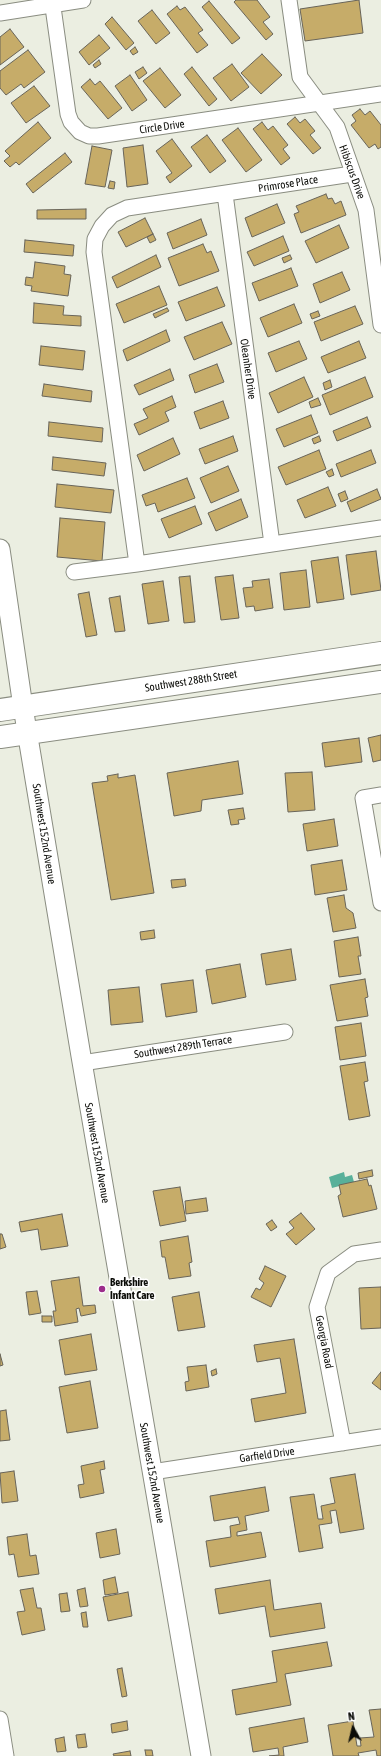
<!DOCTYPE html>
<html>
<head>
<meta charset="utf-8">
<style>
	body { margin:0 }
	#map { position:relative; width:381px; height:1756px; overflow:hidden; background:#ebeee1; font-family:"Asap Condensed",sans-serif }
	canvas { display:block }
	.north { position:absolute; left:333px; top:1708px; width:40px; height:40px; -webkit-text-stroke:3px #fff; paint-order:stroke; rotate:352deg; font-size:11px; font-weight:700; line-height:16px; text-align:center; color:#0b0c08 }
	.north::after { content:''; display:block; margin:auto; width:14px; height:18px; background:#0b0c08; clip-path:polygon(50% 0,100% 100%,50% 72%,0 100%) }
</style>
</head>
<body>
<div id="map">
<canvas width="381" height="1756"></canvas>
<div class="north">N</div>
</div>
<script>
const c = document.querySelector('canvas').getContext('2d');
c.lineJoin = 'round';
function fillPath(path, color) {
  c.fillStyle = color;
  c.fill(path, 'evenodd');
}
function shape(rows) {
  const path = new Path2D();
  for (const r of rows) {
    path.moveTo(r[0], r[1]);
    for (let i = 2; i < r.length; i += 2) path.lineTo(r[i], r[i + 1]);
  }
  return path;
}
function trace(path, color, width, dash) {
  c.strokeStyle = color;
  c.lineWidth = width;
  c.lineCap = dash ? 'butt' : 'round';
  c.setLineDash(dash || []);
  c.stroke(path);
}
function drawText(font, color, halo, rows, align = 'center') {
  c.font = font + ' "Asap Condensed",sans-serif';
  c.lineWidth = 3;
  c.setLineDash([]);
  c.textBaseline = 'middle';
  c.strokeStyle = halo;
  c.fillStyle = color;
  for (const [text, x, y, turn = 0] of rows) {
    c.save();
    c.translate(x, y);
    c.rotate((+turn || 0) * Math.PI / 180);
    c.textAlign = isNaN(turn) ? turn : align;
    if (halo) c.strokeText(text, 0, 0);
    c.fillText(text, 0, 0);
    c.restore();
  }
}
fillPath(shape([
	[344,1172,345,1177,352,1175,354,1182,332,1188,329,1177]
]), '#58b09a');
const building = shape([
	[236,0,257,0,270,17,263,22,273,34,266,40,234,2,236,0],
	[359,0,363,33,305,41,300,9,359,0],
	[209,1,240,38,232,44,202,7,209,1],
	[177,6,180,10,185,7,203,30,198,33,208,45,197,53,167,14,177,6],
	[152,10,170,33,156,44,138,21,152,10],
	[112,17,134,43,126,50,105,24,112,17],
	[10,29,24,47,0,65,0,37,10,29],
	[99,35,110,48,89,65,79,52,99,35],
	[135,47,138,52,133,55,130,51,135,47],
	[28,50,45,72,24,88,21,84,6,95,0,88,0,71,28,50],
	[262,54,282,75,261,94,241,73,262,54],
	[99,60,101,64,95,68,93,65,99,60],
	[232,64,249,87,231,101,213,78,232,64],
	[143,67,147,73,139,79,135,72,143,67],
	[192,67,217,99,209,106,184,74,192,67],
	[160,68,181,95,165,108,143,81,160,68],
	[130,75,147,100,132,111,115,86,130,75],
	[90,79,95,85,100,81,122,108,108,119,81,87,90,79],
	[34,86,50,106,26,123,11,103,34,86],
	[360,109,365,115,370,111,381,125,381,147,378,149,375,144,369,148,351,125,356,121,352,115,360,109],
	[295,117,300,123,305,119,315,131,310,135,321,148,313,154,287,124,295,117],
	[38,122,51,138,19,165,16,162,10,167,4,161,10,156,5,151,38,122],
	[262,122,268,130,273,126,288,145,283,149,290,158,281,165,253,129,262,122],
	[238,128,262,160,246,172,222,140,238,128],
	[207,135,226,161,210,173,191,147,207,135],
	[172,139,192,166,170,183,166,177,172,173,156,151,172,139],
	[143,145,148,184,127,187,123,148,143,145],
	[92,146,112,150,105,187,85,184,92,146],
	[65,153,72,162,33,193,26,184,65,153],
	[110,181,115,182,114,189,108,188,110,181],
	[326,194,328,199,332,198,335,204,341,201,346,215,301,233,294,214,299,212,296,206,326,194],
	[277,204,285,223,252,237,245,218,277,204],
	[86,209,86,219,37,219,37,210,86,209],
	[145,218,153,234,126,247,118,232,145,218],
	[201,219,207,235,173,249,167,233,201,219],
	[339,225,349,248,316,263,305,241,339,225],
	[153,234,156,240,150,243,147,237,153,234],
	[283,236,289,251,254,266,247,252,283,236],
	[25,240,74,245,73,256,24,252,25,240],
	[203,244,207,253,211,251,219,271,179,286,168,258,203,244],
	[156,255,161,267,117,288,112,277,156,255],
	[290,255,292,259,284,263,282,258,290,255],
	[35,262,65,266,64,274,71,275,68,296,31,291,32,286,25,285,26,277,33,278,35,262],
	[291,268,298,286,259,301,252,283,291,268],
	[342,272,350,290,320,303,313,284,342,272],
	[159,286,167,305,124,323,116,304,159,286],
	[217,287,225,306,186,321,178,302,217,287],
	[34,303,64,306,63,315,81,316,81,326,33,323,34,303],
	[294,304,302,323,268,337,260,318,294,304],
	[355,306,363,324,321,341,314,322,355,306],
	[167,308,169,311,155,318,153,314,167,308],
	[318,311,320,316,312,319,310,314,318,311],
	[222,322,232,344,194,360,184,337,222,322],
	[166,330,170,341,127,361,123,350,166,330],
	[299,341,307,359,276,372,268,353,299,341],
	[359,341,366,358,328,373,321,357,359,341],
	[41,346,85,351,83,370,39,365,41,346],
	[217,364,224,382,195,393,189,375,217,364],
	[170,369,174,380,139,395,134,385,170,369],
	[304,377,313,397,278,413,269,393,304,377],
	[365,377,373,397,330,415,322,395,365,377],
	[330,380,332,387,325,390,323,383,330,380],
	[44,384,92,391,91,402,42,396,44,384],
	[172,396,176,407,165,412,169,421,139,435,134,424,148,418,143,409,172,396],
	[318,398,321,405,311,408,309,402,318,398],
	[223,401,229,418,200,429,194,412,223,401],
	[311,415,318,433,284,447,276,429,311,415],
	[367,417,371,427,337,441,333,431,367,417],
	[49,422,103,428,102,442,48,436,49,422],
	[233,436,238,451,205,464,199,449,233,436],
	[319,436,321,441,314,444,312,439,319,436],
	[173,438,180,454,144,471,137,455,173,438],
	[319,450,326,469,286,485,278,467,319,450],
	[371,450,376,463,341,477,336,464,371,450],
	[53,457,106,463,104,476,52,470,53,457],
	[228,466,239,491,211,503,200,478,228,466],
	[332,469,334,475,329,477,326,472,332,469],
	[187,478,195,498,158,512,155,503,146,506,142,495,187,478],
	[57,484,114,490,111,513,55,507,57,484],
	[328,487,336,506,305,518,297,500,328,487],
	[377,489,381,499,351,512,347,502,377,489],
	[345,491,348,499,341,502,338,494,345,491],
	[241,499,248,517,216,531,208,513,241,499],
	[195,506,202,524,169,538,161,519,195,506],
	[60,518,105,522,102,561,57,557,60,518],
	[376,551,381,590,351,595,346,555,376,551],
	[338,557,344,599,317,603,311,561,338,557],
	[306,570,310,607,284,610,280,573,306,570],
	[233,575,239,618,221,620,215,577,233,575],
	[190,576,195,622,184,623,179,577,190,576],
	[269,579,273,608,255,611,254,606,246,607,243,588,253,587,252,581,269,579],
	[163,581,169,621,148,624,142,584,163,581],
	[89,592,97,635,86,637,78,594,89,592],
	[120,596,125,631,115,632,109,598,120,596],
	[381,735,381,760,373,762,368,738,381,735],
	[359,738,362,762,325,767,322,743,359,738],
	[238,761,243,794,202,800,201,811,174,816,167,773,238,761],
	[312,772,315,810,288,812,285,773,312,772],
	[118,774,118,778,135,775,154,893,111,900,92,783,108,781,107,776,118,774],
	[243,808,245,819,238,820,239,824,231,825,228,810,243,808],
	[334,819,338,846,307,851,303,824,334,819],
	[342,860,347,890,315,895,311,865,342,860],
	[185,879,186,886,172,888,171,880,185,879],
	[344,895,346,908,353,913,356,928,333,932,327,898,344,895],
	[154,930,155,938,141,940,140,932,154,930],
	[358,937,361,956,358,956,361,974,339,977,334,941,358,937],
	[291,949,296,980,266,985,261,954,291,949],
	[240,964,246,997,212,1004,206,970,240,964],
	[365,979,368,997,365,998,368,1016,337,1021,330,985,365,979],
	[193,980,197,1012,166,1017,161,984,193,980],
	[139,987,143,1022,111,1025,108,990,139,987],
	[361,1023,366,1056,340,1060,335,1027,361,1023],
	[365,1062,368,1081,364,1082,370,1116,349,1120,340,1066,365,1062],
	[372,1170,373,1176,359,1179,358,1173,372,1170],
	[367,1179,369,1186,371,1185,377,1209,343,1217,338,1196,341,1194,339,1185,367,1179],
	[180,1187,186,1221,160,1226,153,1191,180,1187],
	[206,1198,208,1211,186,1214,185,1201,206,1198],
	[301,1213,315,1229,296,1245,286,1234,294,1228,289,1222,301,1213],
	[62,1214,68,1246,41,1250,38,1229,21,1232,19,1222,62,1214],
	[272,1220,277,1227,271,1231,266,1224,272,1220],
	[0,1234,2,1234,6,1247,0,1249,0,1234],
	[188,1236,192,1262,189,1263,191,1276,169,1279,165,1257,162,1257,160,1241,188,1236],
	[265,1266,286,1276,271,1307,251,1297,256,1288,260,1290,264,1283,259,1279,265,1266],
	[79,1277,83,1306,95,1305,96,1313,81,1316,79,1308,76,1309,78,1322,55,1326,53,1311,56,1311,51,1281,79,1277],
	[381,1287,381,1328,361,1329,359,1288,381,1287],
	[37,1291,41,1313,29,1315,26,1292,37,1291],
	[199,1292,205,1327,178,1331,172,1297,199,1292],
	[42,1316,52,1316,52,1322,42,1322,42,1316],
	[91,1334,97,1370,65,1375,59,1340,91,1334],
	[294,1339,306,1413,255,1422,251,1399,286,1393,280,1358,257,1362,254,1345,294,1339],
	[0,1354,3,1365,0,1366,0,1354],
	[206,1365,209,1387,186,1391,185,1382,189,1381,187,1367,206,1365],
	[216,1369,217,1374,212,1376,211,1371,216,1369],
	[381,1372,381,1390,372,1383,381,1372],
	[90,1381,98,1428,67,1433,59,1387,90,1381],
	[6,1410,10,1440,0,1441,0,1411,6,1410],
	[104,1461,105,1469,100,1470,104,1493,80,1498,78,1485,84,1484,81,1466,104,1461],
	[14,1471,18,1501,2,1503,0,1473,14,1471],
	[355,1474,364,1529,340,1533,336,1510,330,1511,332,1523,319,1525,323,1548,299,1552,290,1497,314,1494,318,1519,323,1519,321,1506,335,1503,330,1478,355,1474],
	[265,1487,269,1511,245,1516,247,1530,237,1532,237,1536,261,1532,266,1557,210,1567,206,1541,231,1537,230,1526,240,1524,238,1517,214,1521,210,1496,265,1487],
	[116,1529,120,1554,100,1558,96,1533,116,1529],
	[27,1534,30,1556,36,1555,39,1574,18,1577,14,1554,9,1555,7,1537,27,1534],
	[115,1577,118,1593,105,1595,103,1580,115,1577],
	[270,1580,274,1610,321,1603,325,1628,270,1637,265,1606,219,1614,215,1589,270,1580],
	[33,1588,37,1608,41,1608,45,1630,22,1635,17,1612,25,1611,20,1590,33,1588],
	[85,1588,88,1606,80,1607,77,1590,85,1588],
	[128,1592,132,1616,108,1621,103,1597,128,1592],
	[67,1593,70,1611,61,1612,59,1594,67,1593],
	[86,1612,88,1627,83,1627,81,1613,86,1612],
	[327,1642,332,1666,285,1674,291,1705,236,1715,232,1690,277,1682,272,1651,327,1642],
	[122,1668,127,1696,122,1697,117,1669,122,1668],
	[381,1709,381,1756,377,1756,376,1750,358,1753,359,1756,333,1756,328,1725,353,1721,357,1746,361,1746,360,1738,374,1737,369,1710,381,1709],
	[304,1718,308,1742,283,1747,284,1756,269,1756,279,1755,278,1748,253,1752,249,1728,304,1718],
	[127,1721,128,1730,112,1733,111,1724,127,1721],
	[85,1734,87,1747,78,1748,76,1735,85,1734],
	[64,1737,66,1751,57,1752,55,1739,64,1737],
	[145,1750,152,1750,153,1756,146,1756,145,1750],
	[130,1751,131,1756,114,1756,113,1754,130,1751]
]);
fillPath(building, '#c6ac69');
trace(building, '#686459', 1);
const minor = shape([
	[52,0,68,114,71,122,80,132,89,136,98,136,381,94],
	[289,0,300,77,337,127,366,210,381,325],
	[0,13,83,0],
	[225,194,272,544],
	[137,564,94,252,95,239,102,226,112,215,127,208,352,174],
	[74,572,137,564,381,528],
	[381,795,363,798,381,903],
	[82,1063,285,1032],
	[343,1443,317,1307,328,1273,354,1254,381,1250],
	[152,1472,381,1437],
	[0,1719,6,1756]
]);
const tertiary = shape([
	[0,549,23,707,81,1056,201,1756]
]);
const secondary = shape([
	[0,710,381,653],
	[0,737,381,682]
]);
trace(minor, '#8a8d81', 17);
trace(tertiary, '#8a8d81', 21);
trace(secondary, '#8a8d81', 24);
trace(minor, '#fff', 15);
trace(tertiary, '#fff', 19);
trace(secondary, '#fff', 22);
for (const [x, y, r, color] of [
	[102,1289,4,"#9c2d8b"]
]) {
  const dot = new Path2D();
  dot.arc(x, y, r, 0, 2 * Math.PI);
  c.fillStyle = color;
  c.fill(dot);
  trace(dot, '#fff', 1.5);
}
drawText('11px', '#0b0c08', '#fff', [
	["Circle Drive",162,127,-8],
	["Hibiscus Drive",352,172,70],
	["Primrose Place",288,184,-9],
	["Oleanher Drive",248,369,82],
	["Southwest 288th Street",191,681,-9],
	["Southwest 152nd Avenue",44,834,81],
	["Southwest 289th Terrace",183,1047,-9],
	["Southwest 152nd Avenue",97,1153,80],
	["Georgia Road",324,1342,79],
	["Garfield Drive",267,1455,-8],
	["Southwest 152nd Avenue",152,1473,80]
]);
drawText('bold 11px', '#0b0c08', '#fff', [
	["Berkshire",110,1283],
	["Infant Care",110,1296]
], 'left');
</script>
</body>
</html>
